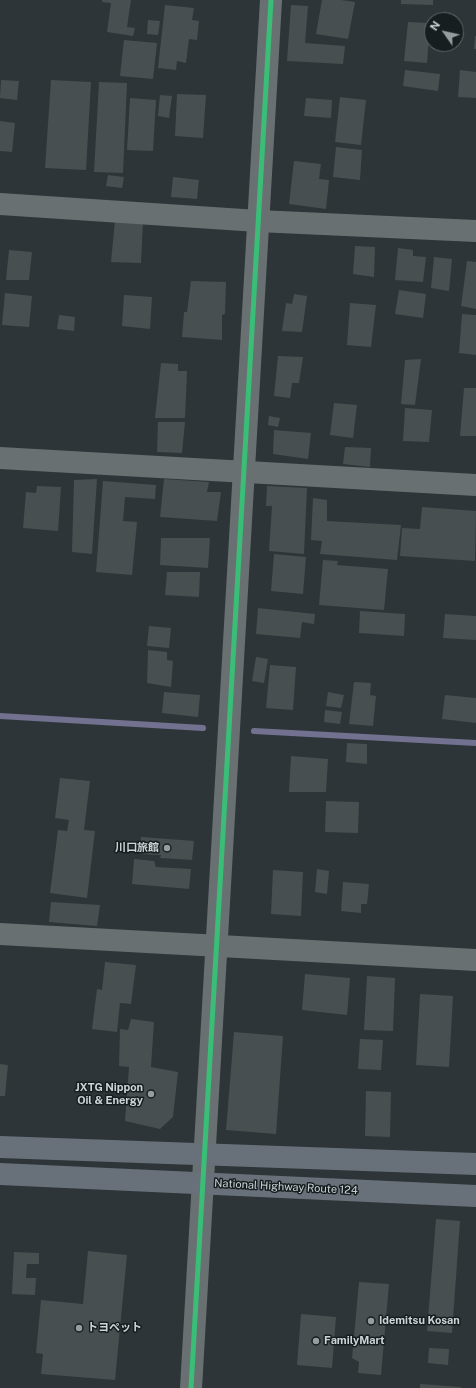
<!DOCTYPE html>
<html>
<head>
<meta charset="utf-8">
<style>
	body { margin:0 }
	#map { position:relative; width:476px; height:1388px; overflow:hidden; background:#2d3538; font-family:"Public Sans",sans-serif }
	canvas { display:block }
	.north { position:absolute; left:424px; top:12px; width:40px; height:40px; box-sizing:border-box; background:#171e20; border:1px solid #5f676a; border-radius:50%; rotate:304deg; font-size:11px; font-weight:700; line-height:16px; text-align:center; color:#cbd5d8 }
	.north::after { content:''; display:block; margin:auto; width:14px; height:18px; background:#949da0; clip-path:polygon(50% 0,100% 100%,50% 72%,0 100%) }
</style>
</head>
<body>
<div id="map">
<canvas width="476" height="1388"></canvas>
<div class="north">N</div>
</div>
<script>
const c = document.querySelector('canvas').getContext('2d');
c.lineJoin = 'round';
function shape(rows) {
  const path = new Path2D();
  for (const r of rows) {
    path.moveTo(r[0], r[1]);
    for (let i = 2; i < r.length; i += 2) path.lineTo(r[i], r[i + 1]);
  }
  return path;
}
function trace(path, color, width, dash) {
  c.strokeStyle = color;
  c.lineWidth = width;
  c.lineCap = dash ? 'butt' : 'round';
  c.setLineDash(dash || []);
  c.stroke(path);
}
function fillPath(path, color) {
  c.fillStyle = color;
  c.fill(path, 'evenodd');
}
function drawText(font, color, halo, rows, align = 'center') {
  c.font = font + ' "Public Sans","Noto Sans JP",sans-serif';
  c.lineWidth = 3;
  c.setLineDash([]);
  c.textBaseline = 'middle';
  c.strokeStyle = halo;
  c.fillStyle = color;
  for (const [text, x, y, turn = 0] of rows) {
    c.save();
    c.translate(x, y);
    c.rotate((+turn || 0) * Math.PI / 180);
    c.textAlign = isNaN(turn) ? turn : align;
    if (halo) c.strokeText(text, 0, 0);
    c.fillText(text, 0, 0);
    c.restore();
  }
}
trace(shape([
	[0,716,203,728],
	[254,731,476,743]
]), '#727190', 6);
fillPath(shape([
	[102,0,131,0,127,27,135,28,133,36,107,32,111,3,102,2],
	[322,0,341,0,355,2,348,39,316,34],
	[401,0,433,0,433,5,401,4],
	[165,5,194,8,192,20,199,21,197,40,189,39,186,63,177,61,176,70,158,68],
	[291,5,308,6,305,43,345,46,343,64,287,61],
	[148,20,160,21,158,35,147,34],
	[408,22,430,23,427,63,404,61],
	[475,36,476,36,476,49,474,49],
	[124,40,157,43,153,79,120,76],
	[405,70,440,74,438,91,403,86],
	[460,70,476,72,476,98,458,97],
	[1,80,19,81,17,100,0,98],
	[51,80,91,82,86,170,45,168],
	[99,82,127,83,123,173,94,172],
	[177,94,206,95,203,138,175,136],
	[160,95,172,96,169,118,158,116],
	[340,97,366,100,361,145,335,142],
	[130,98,156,100,153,151,127,150],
	[306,98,332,100,331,118,304,116],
	[0,121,15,123,12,152,0,151],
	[336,147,362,150,360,180,333,177],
	[294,161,321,164,319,179,329,180,326,209,289,204],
	[108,175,124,177,122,188,106,186],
	[173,177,199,180,197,199,171,197],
	[115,220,143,221,141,263,111,262],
	[355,246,375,247,374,277,353,274],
	[398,248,413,250,413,256,426,257,423,282,395,280],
	[9,250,32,252,29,280,6,280],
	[434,257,452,259,449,291,431,288],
	[467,261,476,262,476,309,461,306],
	[191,281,226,282,225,314,222,315,222,340,182,337,184,312,187,312],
	[399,290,426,294,423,318,395,314],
	[5,293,32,296,29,327,2,325],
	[294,294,307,296,302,332,282,331,286,303,292,304],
	[124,295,152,297,150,329,122,326],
	[350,303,376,305,371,347,347,345],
	[462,314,476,315,476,355,459,353],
	[59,315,75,317,74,331,57,329],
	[278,356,303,357,299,383,292,383,290,398,274,396],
	[421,359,415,405,401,404,405,360],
	[161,363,178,364,178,371,187,371,185,418,155,418],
	[464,388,476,388,476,436,460,436],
	[334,403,357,405,353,438,330,435],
	[405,408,432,410,429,442,403,441],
	[269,416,280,418,278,427,268,425],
	[158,422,185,422,182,453,157,452],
	[274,430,311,433,308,459,273,454],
	[345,447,371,448,370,467,343,464],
	[97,479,92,554,72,552,74,480],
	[164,479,209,482,207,492,221,492,217,521,160,517],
	[103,481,156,485,155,499,125,497,123,521,137,522,132,575,96,572],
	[37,486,61,487,58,531,23,528,26,492,36,493],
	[267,486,307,488,304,554,269,551,272,506,266,506],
	[313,498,327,500,327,521,401,525,397,560,320,554,322,541,311,540],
	[422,507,476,511,475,561,400,556,402,528,420,529],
	[161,538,210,538,208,568,160,565],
	[274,554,306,557,303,594,271,591],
	[323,560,338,561,337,565,388,569,384,610,319,605],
	[167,572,200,572,199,597,165,595],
	[258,608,315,614,314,624,302,622,300,638,256,634],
	[360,611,405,614,404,636,359,633],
	[445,614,476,616,476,640,443,638],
	[149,626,171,628,169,648,147,646],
	[148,650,167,652,167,660,173,661,171,687,147,683],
	[256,657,268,659,264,683,252,681],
	[270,665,296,667,293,710,266,708],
	[354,682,371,683,370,695,376,696,373,726,349,724],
	[164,692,200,695,198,717,162,713],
	[328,692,344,695,341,708,326,706],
	[445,695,476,698,476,723,442,719],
	[325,710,342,712,340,724,324,722],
	[347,743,367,744,367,764,346,762],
	[291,756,328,759,326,792,289,792],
	[60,778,90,781,84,830,95,831,87,898,50,893,58,830,67,831,69,820,55,818],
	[326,801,359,802,358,833,325,832],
	[141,837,194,841,192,860,160,858,161,855,140,854],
	[134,859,154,861,156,867,191,869,189,889,132,884],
	[317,869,329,871,327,894,315,892],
	[273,870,303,872,301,916,271,914],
	[343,882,369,884,367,904,361,904,361,913,341,911],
	[51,902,100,905,97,926,49,922],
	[105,962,136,965,131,1004,120,1003,117,1032,92,1029,97,989,102,990],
	[305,974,350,978,347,1015,302,1010],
	[367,976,395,978,393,1031,364,1030],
	[420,994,453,996,449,1067,416,1065],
	[131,1019,154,1022,151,1067,178,1072,173,1117,160,1129,125,1121,129,1067,119,1066,120,1029,128,1030],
	[234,1032,283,1036,276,1134,226,1130],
	[360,1039,383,1040,381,1070,358,1069],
	[0,1064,8,1065,5,1096,0,1096],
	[366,1091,391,1092,390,1137,365,1136],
	[436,1219,460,1221,452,1333,427,1331],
	[88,1251,127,1255,115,1380,41,1374,43,1354,36,1353,41,1300,83,1304],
	[14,1252,39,1253,39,1264,27,1264,26,1278,36,1278,35,1295,12,1294],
	[359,1282,389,1284,381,1375,358,1373,359,1362,352,1358],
	[301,1314,336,1317,332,1368,297,1365],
	[429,1348,449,1349,448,1365,428,1363],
	[420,1384,461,1387,461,1388,420,1388]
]), '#484f50');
trace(shape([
	[0,204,258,221,476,231]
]), '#697072', 22);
trace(shape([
	[0,458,476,485],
	[0,934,476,960],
	[191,1388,271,0]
]), '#697072', 22);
trace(shape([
	[0,1147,476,1164],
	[0,1174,476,1196]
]), '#687179', 22);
trace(shape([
	[191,1388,271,0]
]), '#3abd76', 5);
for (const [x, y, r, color] of [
	[167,848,4,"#949da0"],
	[151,1094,4,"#949da0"],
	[371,1321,4,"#949da0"],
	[79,1328,4,"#949da0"],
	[316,1341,4,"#949da0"]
]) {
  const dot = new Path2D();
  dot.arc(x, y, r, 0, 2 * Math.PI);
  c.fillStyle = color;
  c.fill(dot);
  trace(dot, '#171e20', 1.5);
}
drawText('bold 11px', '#cbd5d8', '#171e20', [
	["川口旅館",159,848,"right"],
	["JXTG Nippon",143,1088,"right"],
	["Oil & Energy",143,1101,"right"],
	["Idemitsu Kosan",379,1321],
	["トヨペット",87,1328],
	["FamilyMart",324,1341]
], 'left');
drawText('11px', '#cbd5d8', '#171e20', [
	["National Highway Route 124",286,1187,3]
]);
</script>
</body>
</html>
